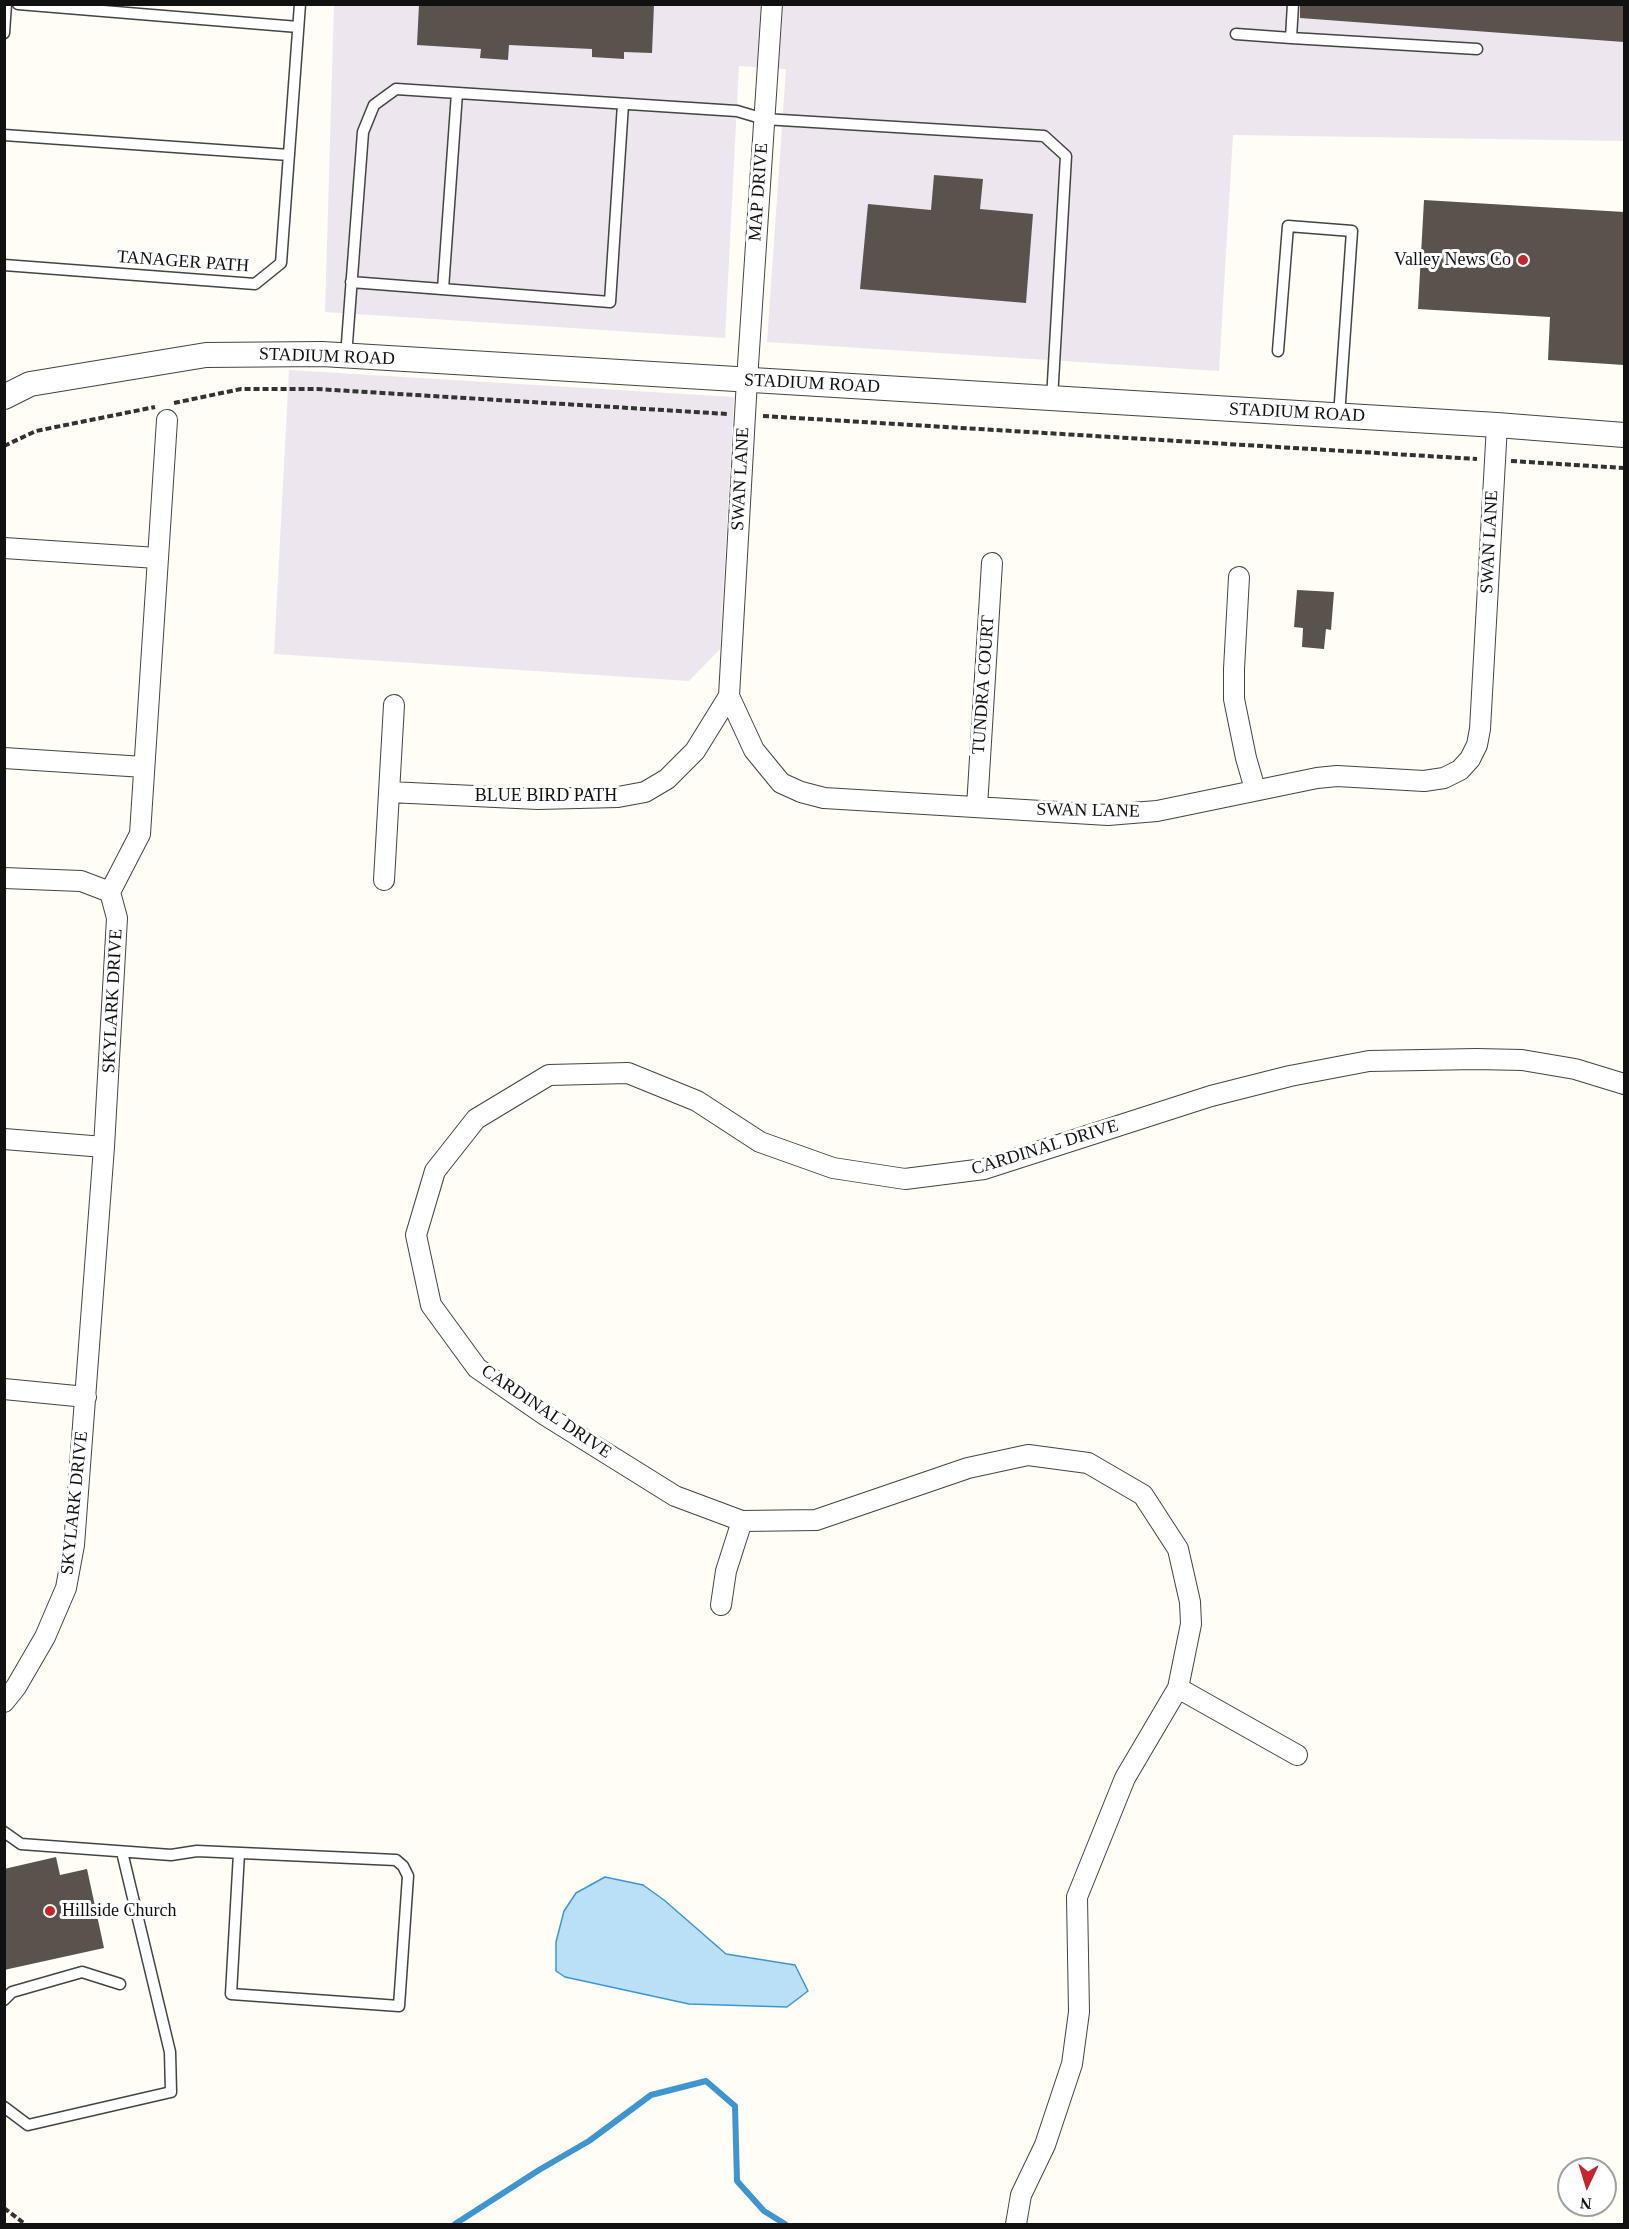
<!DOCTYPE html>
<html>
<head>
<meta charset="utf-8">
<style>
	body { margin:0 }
	#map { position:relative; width:1629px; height:2229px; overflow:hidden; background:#fffdf5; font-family:"Times New Roman",serif }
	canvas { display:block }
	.frame { position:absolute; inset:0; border:6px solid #111; pointer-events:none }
	.north { position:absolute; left:1557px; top:2157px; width:60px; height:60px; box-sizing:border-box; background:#fff; border:2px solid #a0a0a0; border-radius:50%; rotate:184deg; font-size:16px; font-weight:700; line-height:24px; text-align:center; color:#111 }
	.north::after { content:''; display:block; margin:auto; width:21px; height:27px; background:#c4262e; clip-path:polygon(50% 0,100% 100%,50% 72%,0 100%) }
</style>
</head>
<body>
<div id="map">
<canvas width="1629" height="2229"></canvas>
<div class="frame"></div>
<div class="north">N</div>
</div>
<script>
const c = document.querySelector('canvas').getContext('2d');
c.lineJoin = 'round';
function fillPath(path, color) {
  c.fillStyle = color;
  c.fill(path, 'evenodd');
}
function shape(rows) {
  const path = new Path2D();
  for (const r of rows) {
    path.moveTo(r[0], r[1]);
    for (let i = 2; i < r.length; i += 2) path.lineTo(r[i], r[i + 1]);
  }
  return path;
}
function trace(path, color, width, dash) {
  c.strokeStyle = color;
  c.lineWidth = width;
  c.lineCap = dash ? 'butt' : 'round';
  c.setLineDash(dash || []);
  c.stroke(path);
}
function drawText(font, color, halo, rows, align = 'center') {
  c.font = font + ' "Times New Roman",serif';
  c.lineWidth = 6;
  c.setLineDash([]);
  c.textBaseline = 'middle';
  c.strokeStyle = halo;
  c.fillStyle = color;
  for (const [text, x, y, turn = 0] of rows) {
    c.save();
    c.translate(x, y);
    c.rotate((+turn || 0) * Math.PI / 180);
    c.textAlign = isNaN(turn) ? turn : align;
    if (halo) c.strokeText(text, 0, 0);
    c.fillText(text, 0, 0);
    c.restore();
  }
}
fillPath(shape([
	[334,5,1624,5,1624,141,1233,135,1219,371,767,342,786,69,739,66,725,338,325,312],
	[289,370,734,397,720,649,689,681,274,654]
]), '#eee6ef');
const water = shape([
	[605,1877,643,1885,664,1900,726,1954,795,1965,808,1991,787,2007,689,2004,565,1977,556,1971,556,1942,564,1911,576,1893,605,1877]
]);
fillPath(water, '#b9e0f7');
trace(water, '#3f96cf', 1.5);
trace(shape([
	[455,2224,539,2170,589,2141,651,2095,706,2081,735,2106,737,2181,764,2211,785,2224]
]), '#3f96cf', 6);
fillPath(shape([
	[419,4,654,4,652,53,624,52,624,59,592,57,592,49,509,45,508,60,480,58,481,49,417,45],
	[1300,4,1624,4,1624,42,1300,18],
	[934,175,983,179,980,209,1033,214,1026,303,860,289,868,204,931,210],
	[1424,200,1624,212,1624,365,1548,360,1550,317,1418,309],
	[1297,590,1334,592,1331,630,1326,629,1324,649,1302,647,1303,628,1294,627],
	[56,1857,60,1875,87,1869,104,1948,4,1970,4,1869]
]), '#5a524d');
const service = shape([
	[18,4,298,27],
	[1293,4,1291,38,1477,49],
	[4,33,6,4],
	[1236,34,1291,38],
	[4,135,289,155],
	[4,265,255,284,281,263,300,4],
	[351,282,610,302,623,104],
	[443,289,457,93],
	[1278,351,1288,226,1352,231,1339,416],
	[346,356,363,132,374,105,396,89,737,111,764,119,1044,136,1066,156,1052,399],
	[4,1832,21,1844,171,1855,197,1851,396,1860,403,1866,408,1876,399,2006,231,1994,239,1853],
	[4,2000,12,1992,82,1972,120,1984],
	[4,2107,28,2125,171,2092,170,2052,122,1852]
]);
const minor = shape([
	[772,4,747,380,729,696,754,750,781,783,801,792,824,798,1108,815,1157,811,1317,778,1337,776,1424,781,1444,778,1460,770,1470,759,1477,745,1480,729,1497,425],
	[4,548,157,558],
	[1239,577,1234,669,1234,699,1246,758,1255,789],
	[4,758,144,767],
	[389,792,538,799,618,797,645,792,667,779,695,751,729,696],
	[977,807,992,563],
	[4,878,81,881,110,892,117,918,104,1147,74,1545,66,1588,45,1637,16,1687,4,1702],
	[384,880,394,705],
	[110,892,140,834,167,420],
	[4,1139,104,1147],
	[4,1389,86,1397],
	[721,1605,726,1571,742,1521],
	[1178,1688,1297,1755],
	[1016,2224,1021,2195,1045,2145,1072,2064,1079,2012,1077,1897,1125,1778,1178,1688,1191,1624,1190,1602,1178,1549,1143,1495,1088,1463,1028,1455,968,1468,816,1520,742,1521,675,1496,545,1415,477,1368,431,1305,416,1235,435,1171,476,1119,549,1075,628,1073,697,1101,760,1142,833,1168,905,1179,984,1169,1211,1096,1290,1076,1369,1061,1476,1059,1522,1060,1575,1069,1624,1084]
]);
const tertiary = shape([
	[4,397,30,384,206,355,322,354,1497,425,1624,435]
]);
trace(service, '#444', 13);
trace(minor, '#444', 22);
trace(tertiary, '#444', 26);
trace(shape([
	[174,403,241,389,317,389,728,414],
	[763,416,1477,459],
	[4,446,36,431,155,407],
	[1511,461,1624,468],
	[4,2208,25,2224]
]), '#333', 4, [6, 3]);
trace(service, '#fff', 10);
trace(minor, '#fff', 20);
trace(tertiary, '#fff', 24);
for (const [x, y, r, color] of [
	[1523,260,6,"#c4262e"],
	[50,1911,6,"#c4262e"]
]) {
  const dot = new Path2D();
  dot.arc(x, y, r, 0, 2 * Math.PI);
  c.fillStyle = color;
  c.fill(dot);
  trace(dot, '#fff', 2);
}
drawText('18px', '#111', '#fff', [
	["MAP DRIVE",759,192,-86],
	["TANAGER PATH",183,262,4],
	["STADIUM ROAD",327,357,2],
	["STADIUM ROAD",812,384,3],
	["STADIUM ROAD",1297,413,3],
	["SWAN LANE",741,479,-87],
	["SWAN LANE",1490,542,-87],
	["TUNDRA COURT",984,685,-86],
	["BLUE BIRD PATH",546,796],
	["SWAN LANE",1088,811,1],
	["SKYLARK DRIVE",113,1001,-87],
	["CARDINAL DRIVE",1045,1148,-17],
	["CARDINAL DRIVE",546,1412,34],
	["SKYLARK DRIVE",75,1503,-84]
]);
drawText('18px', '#111', '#fff', [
	["Valley News Co",1511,260],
	["Hillside Church",62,1911,"left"]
], 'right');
</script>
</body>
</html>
